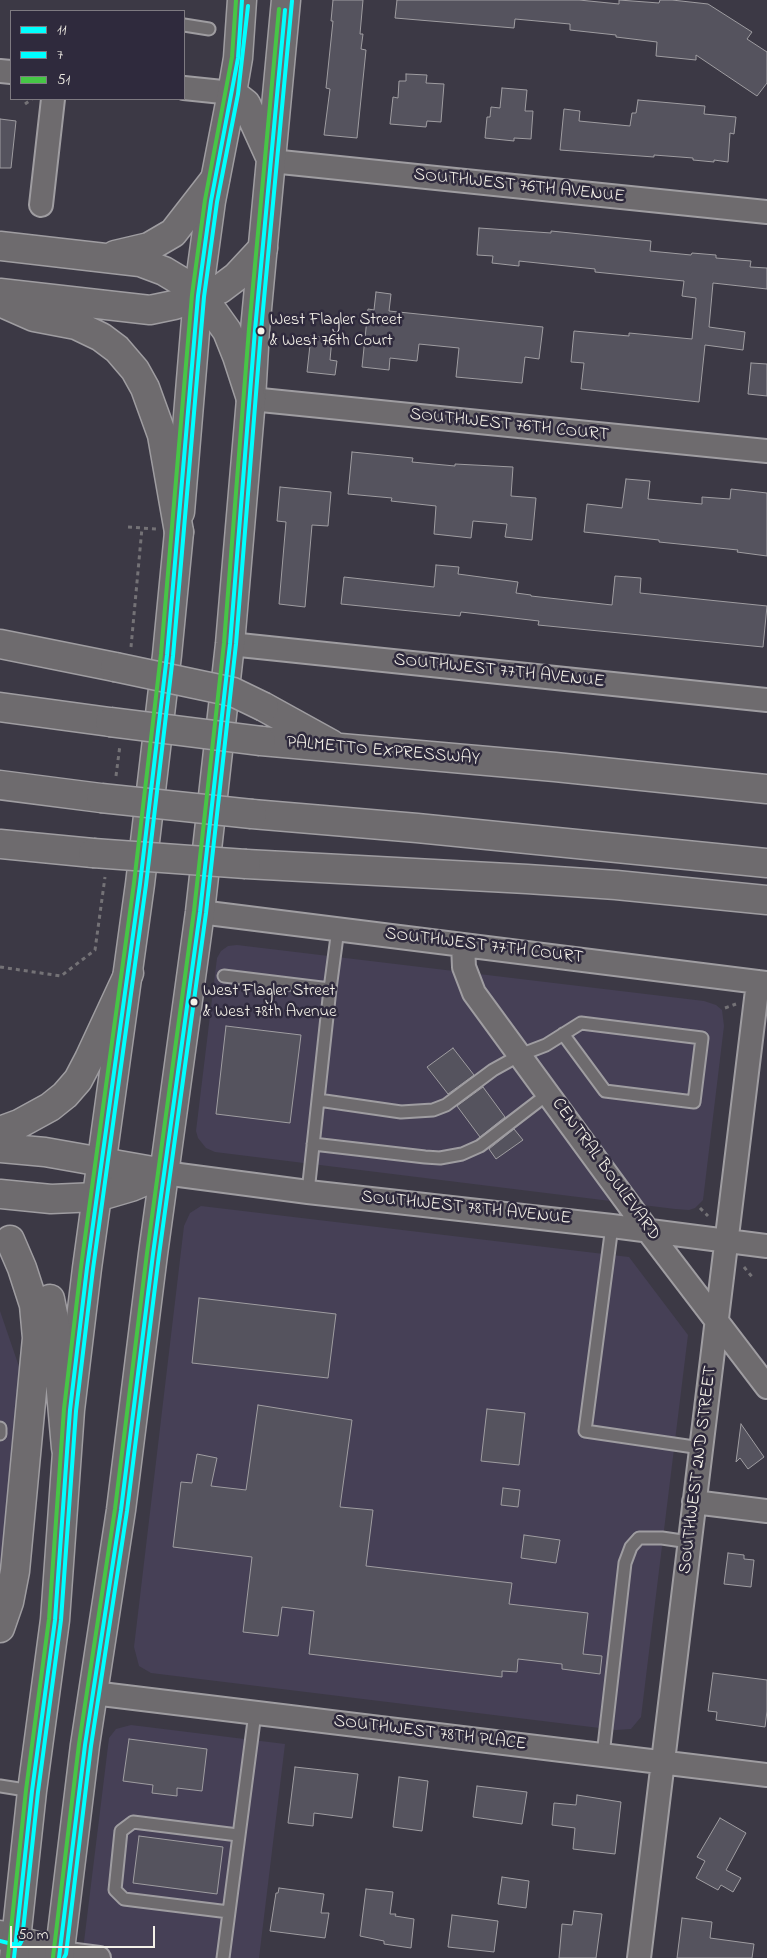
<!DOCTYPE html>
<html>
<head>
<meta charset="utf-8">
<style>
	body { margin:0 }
	#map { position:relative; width:767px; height:1958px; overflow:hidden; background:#3c3945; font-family:"Indie Flower",sans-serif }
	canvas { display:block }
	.legend { position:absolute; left:10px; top:10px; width:175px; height:90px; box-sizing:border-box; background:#2f2a3d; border:1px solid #7e7a81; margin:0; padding:6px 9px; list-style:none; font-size:15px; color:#f4f1e8 }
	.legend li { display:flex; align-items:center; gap:10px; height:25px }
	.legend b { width:25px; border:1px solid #7e7a81 }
	.scale { position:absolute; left:10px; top:1926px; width:145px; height:22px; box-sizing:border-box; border:2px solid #f4f1e8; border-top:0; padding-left:6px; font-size:15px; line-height:18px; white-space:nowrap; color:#f4f1e8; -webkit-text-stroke:4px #2f2a3d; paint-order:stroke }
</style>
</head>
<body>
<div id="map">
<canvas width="767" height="1958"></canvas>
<ul class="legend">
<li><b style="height:6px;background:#0ff"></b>11</li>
<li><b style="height:6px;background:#0ff"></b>7</li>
<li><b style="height:6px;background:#46c646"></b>51</li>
</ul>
<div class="scale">50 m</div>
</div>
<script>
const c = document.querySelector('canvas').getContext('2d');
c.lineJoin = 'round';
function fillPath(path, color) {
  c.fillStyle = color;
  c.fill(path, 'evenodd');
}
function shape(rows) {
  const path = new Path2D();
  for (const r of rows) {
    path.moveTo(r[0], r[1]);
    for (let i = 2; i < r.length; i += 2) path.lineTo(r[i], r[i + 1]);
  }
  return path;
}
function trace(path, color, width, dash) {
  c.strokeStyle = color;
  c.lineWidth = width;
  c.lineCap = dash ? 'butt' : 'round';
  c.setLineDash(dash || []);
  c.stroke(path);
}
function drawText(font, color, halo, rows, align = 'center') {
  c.font = font + ' "Indie Flower",sans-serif';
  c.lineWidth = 5;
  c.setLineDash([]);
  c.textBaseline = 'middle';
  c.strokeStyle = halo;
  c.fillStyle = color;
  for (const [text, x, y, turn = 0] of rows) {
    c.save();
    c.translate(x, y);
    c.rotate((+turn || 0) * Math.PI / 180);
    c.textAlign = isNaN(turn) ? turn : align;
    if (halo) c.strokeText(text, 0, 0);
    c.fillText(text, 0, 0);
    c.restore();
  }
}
fillPath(shape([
	[237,945,704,1001,716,1005,722,1010,724,1026,703,1200,695,1208,689,1210,675,1209,215,1152,206,1148,198,1138,196,1131,217,958,221,951,228,946],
	[201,1206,629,1257,688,1335,641,1717,631,1729,616,1730,151,1673,139,1666,134,1647,184,1226,190,1213],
	[0,1311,27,1390,0,1609],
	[131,1725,285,1744,259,1958,82,1958,109,1738,116,1729]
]), '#464056');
const building = shape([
	[333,0,363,0,360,34,363,34,361,49,366,50,357,138,324,135,330,89,326,88,333,21,331,21,333,0],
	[397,0,579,0,619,4,619,0,659,3,660,0,672,0,708,4,752,32,747,39,767,52,767,83,757,96,696,55,696,60,656,56,657,42,616,37,616,35,570,30,570,24,515,19,514,28,395,18,397,0],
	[406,74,427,75,426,83,444,84,441,122,427,121,426,127,390,124,393,97,398,98,399,81,406,81,406,74],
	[502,88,527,90,525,111,533,111,531,139,514,138,514,141,485,138,487,117,490,117,491,107,500,108,502,88],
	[638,100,705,106,704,114,736,117,734,134,730,133,728,162,714,160,714,162,693,160,693,158,654,155,654,157,560,150,564,109,580,111,579,121,630,126,632,113,636,113,638,100],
	[0,119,16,121,11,168,0,168,0,119],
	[479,228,551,233,551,231,651,241,650,251,691,255,692,253,716,255,716,258,751,261,750,267,767,268,767,289,713,283,709,327,745,332,743,350,705,345,699,402,581,389,584,363,571,362,574,331,629,336,629,333,692,339,696,298,682,296,684,281,595,272,595,269,519,261,519,266,492,263,493,256,477,255,479,228],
	[376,292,391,294,389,311,543,327,539,359,525,357,522,383,456,377,459,348,419,344,417,361,390,358,389,370,362,367,368,309,374,310,376,292],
	[311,336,332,338,330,360,337,361,335,375,307,372,311,336],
	[751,363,767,364,767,396,748,394,751,363],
	[352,452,413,458,412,462,455,466,455,464,513,467,511,496,536,498,532,540,505,537,507,524,473,521,471,538,434,534,436,506,391,501,392,498,348,494,352,452],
	[626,479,650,481,648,499,702,504,702,497,730,499,731,489,767,493,767,556,737,552,738,550,659,542,659,540,584,532,587,504,622,508,626,479],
	[280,487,331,492,328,526,312,525,305,607,279,604,286,522,277,521,280,487],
	[436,565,459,567,458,574,518,582,516,593,531,595,531,596,612,605,615,576,641,578,640,593,767,606,763,647,538,625,539,621,461,612,460,616,341,604,344,577,434,587,436,565],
	[226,1026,301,1035,290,1123,216,1114,226,1026],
	[453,1048,474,1075,448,1094,427,1067,453,1048],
	[483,1087,505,1117,480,1137,457,1106,483,1087],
	[514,1129,523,1140,496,1159,489,1149,514,1129],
	[199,1298,336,1314,328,1378,192,1363,199,1298],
	[258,1405,352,1420,340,1507,373,1510,366,1566,512,1583,509,1604,588,1613,583,1654,602,1656,600,1674,562,1669,562,1664,518,1659,517,1672,502,1671,502,1677,309,1654,314,1611,282,1607,278,1636,243,1632,252,1557,173,1547,181,1482,192,1483,197,1454,217,1458,211,1486,246,1490,258,1405],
	[487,1409,525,1413,519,1465,481,1461,487,1409],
	[741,1424,764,1457,748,1469,740,1458,736,1462,741,1424],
	[503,1488,520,1490,518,1507,501,1505,503,1488],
	[524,1535,560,1540,556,1563,521,1558,524,1535],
	[728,1553,744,1555,744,1559,754,1560,751,1587,724,1584,728,1553],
	[713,1673,767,1680,767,1711,765,1727,716,1720,717,1712,708,1711,713,1673],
	[129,1739,207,1749,202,1791,177,1788,177,1796,152,1793,153,1785,123,1781,129,1739],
	[295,1767,358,1774,352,1818,314,1813,313,1826,288,1823,295,1767],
	[399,1777,428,1781,422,1831,393,1827,399,1777],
	[477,1786,527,1792,522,1824,473,1817,477,1786],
	[577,1795,621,1802,615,1854,573,1849,575,1828,552,1825,554,1803,576,1805,577,1795],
	[720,1818,746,1833,726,1870,741,1878,733,1892,721,1885,718,1890,696,1878,705,1861,697,1857,720,1818],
	[139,1836,223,1847,217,1894,133,1883,139,1836],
	[502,1877,529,1881,526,1908,498,1904,502,1877],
	[279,1888,324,1894,321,1913,329,1913,325,1938,270,1931,276,1893,278,1893,279,1888],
	[366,1889,393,1892,390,1914,396,1914,395,1916,414,1919,411,1948,384,1944,384,1941,360,1936,366,1889],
	[574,1911,602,1914,596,1958,559,1958,562,1924,572,1925,574,1911],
	[452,1915,498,1921,494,1952,448,1947,452,1915],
	[682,1918,712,1922,710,1938,754,1944,752,1958,677,1958,682,1918]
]);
fillPath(building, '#55535e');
trace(building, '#9f9da1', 1);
const lane = shape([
	[184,25,209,29],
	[224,976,330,989,308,1192],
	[330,989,338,929],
	[318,1100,401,1112,433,1110,446,1105,493,1070,520,1055,546,1045,581,1023,702,1038,694,1102,605,1091,563,1034],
	[313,1144,425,1157,440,1158,462,1154,480,1146,549,1093],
	[612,1226,585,1431,701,1448],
	[0,1428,0,1434],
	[603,1755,625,1563,631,1547,639,1538,662,1538,689,1542],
	[0,1786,32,1791],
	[229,1912,124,1899,115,1890,121,1831,133,1822,238,1835],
	[223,1958,255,1713]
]);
const street = shape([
	[0,71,11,72],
	[184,88,232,93],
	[271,161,767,212],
	[41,205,53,99],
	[251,399,767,451],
	[230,644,767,700],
	[200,912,767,983],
	[463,945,464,967,474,993,648,1231,767,1387],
	[164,1173,308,1192,612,1226,767,1246],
	[694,1502,767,1511],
	[93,1693,767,1775],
	[60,1953,99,1958],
	[639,1958,758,982]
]);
const secondary = shape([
	[232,93,246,104,271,159],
	[251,399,255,330,286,0],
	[180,512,198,296,211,201,232,93,238,58,242,0],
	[0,1935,60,1953]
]);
const primary = shape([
	[14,1958,32,1791,55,1620,70,1410,87,1268,140,884,167,655,179,532],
	[59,1958,85,1745,121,1510,153,1254,200,912,230,644,251,399]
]);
const highway = shape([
	[0,246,140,262,164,271,184,283,212,310,227,331,237,356,251,399],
	[115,255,149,247,173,233,215,179],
	[0,293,150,310,174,305,220,289,236,277,263,248],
	[0,302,34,317,76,325,101,337,117,349,135,370,145,388,162,435,179,532],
	[0,644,115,667],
	[0,707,110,722],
	[264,707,331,744],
	[261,741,555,767,767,789],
	[0,785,101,798],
	[252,814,417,828,767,863],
	[0,844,93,853],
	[246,864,527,879,616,885,767,900],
	[0,1131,19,1124,50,1107,65,1095,78,1080,89,1059,129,973],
	[0,1148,45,1152,164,1173],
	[0,1194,51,1199,97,1197,131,1187,164,1173],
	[50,1299,55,1324,66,1448],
	[0,1628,9,1602,15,1571,37,1338,34,1305,22,1268,10,1240]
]);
trace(lane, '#9f9da1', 15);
trace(street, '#9f9da1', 26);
trace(secondary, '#9f9da1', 31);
trace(primary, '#9f9da1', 31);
trace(highway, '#9f9da1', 31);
trace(shape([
	[25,104,32,99],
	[128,527,156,529],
	[131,647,142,528],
	[116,776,120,745],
	[0,967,61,976,95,950,105,877],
	[725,1008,736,1004],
	[700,1208,708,1216],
	[744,1267,753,1278]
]), '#747276', 3, [4, 4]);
trace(lane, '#6e6b6e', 11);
trace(street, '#6e6b6e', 22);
trace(secondary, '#6e6b6e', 28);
trace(primary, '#6e6b6e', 28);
trace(highway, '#6e6b6e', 28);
const highwayBridge = shape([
	[115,667,233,692,264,707],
	[110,722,261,741],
	[101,798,252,814],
	[93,853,246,864]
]);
trace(highwayBridge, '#9f9da1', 31, []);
trace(highwayBridge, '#6e6b6e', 28);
trace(shape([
	[14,1958,32,1791,55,1620,70,1410,87,1268,140,884,167,655,198,296,211,201,238,58,242,0],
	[59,1958,85,1745,121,1510,153,1254,200,912,230,644,255,330,285,10]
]), '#0ff', 4);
trace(shape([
	[0,1941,16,1945,20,1944,22,1940,38,1792,61,1620,76,1411,93,1269,146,885,173,656,204,297,217,202,238,94,248,6],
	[64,1958,66,1954,91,1746,127,1511,159,1255,206,913,236,644,261,331,292,1]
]), '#0ff', 4);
trace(shape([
	[8,1957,26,1790,49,1619,64,1409,81,1267,134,883,161,654,192,295,205,200,232,57,236,0],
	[53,1957,79,1744,115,1509,147,1253,194,911,224,643,249,329,279,9]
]), '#46c646', 4);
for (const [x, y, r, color] of [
	[261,331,4.5,"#f4f1e8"],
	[194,1002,4.5,"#f4f1e8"]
]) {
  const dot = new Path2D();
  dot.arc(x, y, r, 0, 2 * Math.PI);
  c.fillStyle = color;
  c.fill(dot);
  trace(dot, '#2f2a3d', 2);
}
drawText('17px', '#f4f1e8', '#2f2a3d', [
	["West Flagler Street",270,321],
	["& West 76th Court",270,342],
	["West Flagler Street",203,992],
	["& West 78th Avenue",203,1013]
], 'left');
drawText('18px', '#f4f1e8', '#2f2a3d', [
	["SOUTHWEST 76TH AVENUE",519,187,6],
	["SOUTHWEST 76TH COURT",509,426,6],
	["SOUTHWEST 77TH AVENUE",499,672,6],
	["PALMETTO EXPRESSWAY",383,752,5],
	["SOUTHWEST 77TH COURT",484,947,7],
	["CENTRAL BOULEVARD",605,1170,54],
	["SOUTHWEST 78TH AVENUE",466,1209,6],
	["SOUTHWEST 2ND STREET",699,1470,-83],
	["SOUTHWEST 78TH PLACE",430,1734,7]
]);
</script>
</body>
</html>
